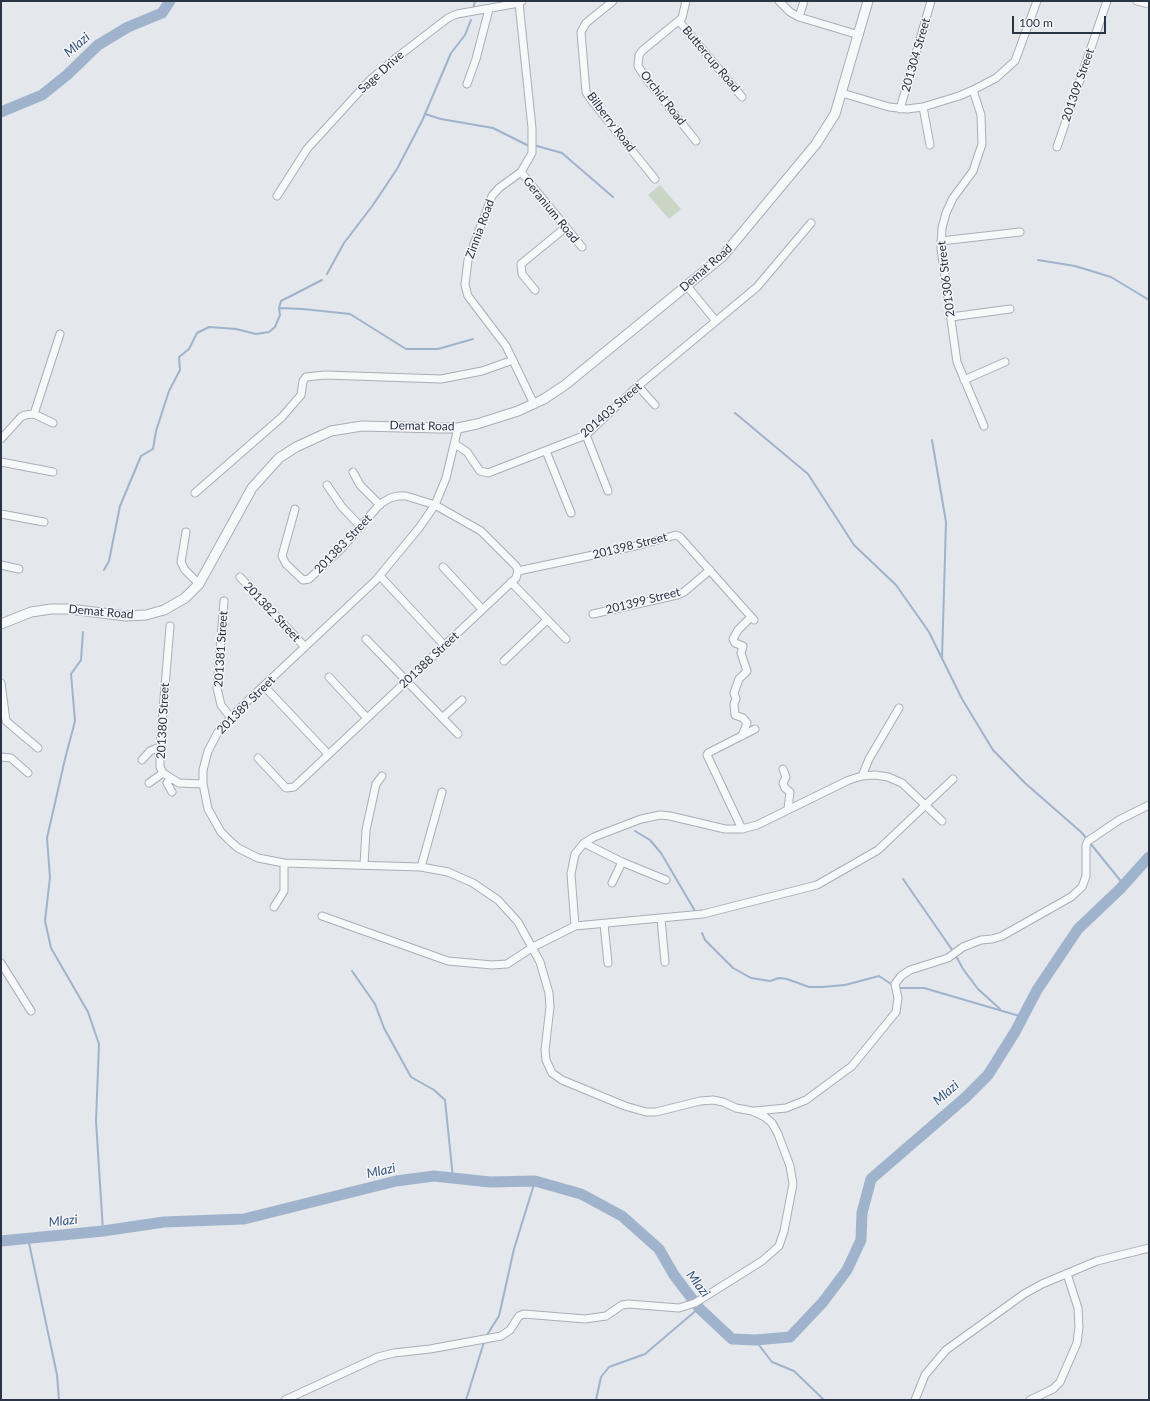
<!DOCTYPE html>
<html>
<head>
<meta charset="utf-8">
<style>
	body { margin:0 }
	#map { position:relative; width:1150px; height:1401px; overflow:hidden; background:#e4e7ec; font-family:Lato,sans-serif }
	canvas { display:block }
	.frame { position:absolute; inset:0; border:2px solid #2b3445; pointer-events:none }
	.scale { position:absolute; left:1012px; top:16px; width:94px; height:18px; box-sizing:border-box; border:2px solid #2b3445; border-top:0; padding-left:5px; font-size:12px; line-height:14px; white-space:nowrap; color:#2b3445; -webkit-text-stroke:3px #f4f6f9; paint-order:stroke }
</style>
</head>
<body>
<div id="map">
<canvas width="1150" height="1401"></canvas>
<div class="frame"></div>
<div class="scale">100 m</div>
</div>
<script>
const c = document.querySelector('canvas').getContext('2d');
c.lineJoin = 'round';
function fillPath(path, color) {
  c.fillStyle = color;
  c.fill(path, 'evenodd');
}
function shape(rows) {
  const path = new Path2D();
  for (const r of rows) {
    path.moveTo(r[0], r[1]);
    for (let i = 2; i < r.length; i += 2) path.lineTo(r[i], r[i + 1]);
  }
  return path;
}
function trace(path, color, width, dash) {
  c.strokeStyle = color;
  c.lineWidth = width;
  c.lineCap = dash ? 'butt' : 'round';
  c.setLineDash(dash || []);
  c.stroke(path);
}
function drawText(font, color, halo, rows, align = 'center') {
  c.font = font + ' Lato,sans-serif';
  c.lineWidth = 3;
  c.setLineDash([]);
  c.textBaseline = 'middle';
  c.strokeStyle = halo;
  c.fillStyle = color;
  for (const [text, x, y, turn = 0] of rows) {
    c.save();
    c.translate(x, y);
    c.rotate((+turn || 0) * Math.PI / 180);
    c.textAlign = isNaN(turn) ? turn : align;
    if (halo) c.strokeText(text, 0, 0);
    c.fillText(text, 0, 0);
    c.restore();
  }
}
fillPath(shape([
	[660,185,681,209,669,219,648,195]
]), '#c9d6c5');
trace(shape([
	[473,9,475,1],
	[425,114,441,119,493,128,527,145],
	[537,146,562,153,613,197],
	[1038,260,1075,266,1111,277,1149,300],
	[327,274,344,243,373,205,397,169,422,121,451,53,465,35,471,20],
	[279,308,303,309,350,314,406,349,438,349,473,339],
	[735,413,808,474,854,545,896,585,929,632,962,699,993,750,1025,783,1081,832,1087,839],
	[932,440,946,522,942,659],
	[104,570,109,561,120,506,141,456,153,449,156,431,169,391,180,370,179,357,189,349,197,333,209,327,236,329,256,334,269,332,275,327,280,315,279,308,281,301,322,280],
	[83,632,81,660,71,674,75,721,65,759,47,838,50,877,45,921,51,948,88,1012,99,1044,96,1121,103,1231],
	[635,831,650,840,661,853,695,911],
	[1090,843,1124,885],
	[903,879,955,954,963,969,978,989,1000,1009],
	[702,933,705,940,733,968,751,978,770,981,779,978,787,979,809,987,822,987,845,985,879,976,894,986],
	[352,971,375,1004,384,1028,411,1077,434,1090,445,1100,453,1178],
	[898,988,924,988,1023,1017],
	[28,1238,57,1375,59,1400],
	[485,1338,499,1316,514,1249,535,1181],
	[755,1340,772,1362,794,1371,824,1400],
	[466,1400,484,1342],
	[596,1400,601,1377,609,1367,645,1354,699,1308]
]), '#9fb4cc', 2);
trace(shape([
	[1,112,42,95,67,75,98,45,128,27,162,13,170,1],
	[1,1241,103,1231,164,1222,244,1219,396,1181,434,1176,490,1182,535,1181,581,1194,622,1216,659,1249,674,1275,699,1308,732,1339,755,1340,790,1337,823,1302,847,1270,861,1240,862,1213,871,1179,966,1097,988,1075,1015,1032,1037,990,1078,929,1121,888,1149,857]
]), '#9fb4cc', 11);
const minor = shape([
	[613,1,586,23,581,32,586,92,592,101,655,179],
	[686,1,682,18,643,50,639,55,638,66,645,77,696,141],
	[779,1,790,12,799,17,859,35],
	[1137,1,1149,4],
	[519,3,532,128,532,153,521,172,499,188,492,196,468,260,465,285,468,296,506,346,534,404],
	[799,17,804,1],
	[679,21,742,97],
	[467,84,476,59,489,9],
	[973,90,981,115,982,144,973,171,953,198,946,213,942,228,941,249,957,362,984,426],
	[842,93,889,107,907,109,923,107,959,96,973,90,996,78,1015,61,1037,1],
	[923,107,930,145],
	[900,109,931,1],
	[1057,147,1107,1],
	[521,172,582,247],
	[277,196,307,149,369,81,396,58,448,18,457,14,519,3,522,1],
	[941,241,1020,232],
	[687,286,716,321],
	[535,290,522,274,521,264,565,228],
	[951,317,1010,309],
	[964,380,1005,362],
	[638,386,655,405],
	[34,414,60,334],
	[586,435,608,491],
	[1,439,21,417,25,415,34,414,53,423],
	[455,444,467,452,480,471,488,473,586,435,638,386,757,287,811,223],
	[546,451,571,513],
	[1,462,53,472],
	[353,472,360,485,380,505],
	[327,485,342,507,361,527],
	[195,493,282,417,301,395,303,381,306,377,325,375,441,379,482,371,513,360],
	[1,514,44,522],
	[186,532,181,562,185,570,199,584],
	[1,565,19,569],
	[443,567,482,609],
	[518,571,640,545,676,535,680,537,754,620],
	[380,576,444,645],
	[240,577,305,647],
	[511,582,566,639],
	[224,601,217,688,221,705,231,718],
	[593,614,677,595,684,592,710,570],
	[170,626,160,747,160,767,163,773,179,783,203,784],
	[366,639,458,734],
	[504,661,547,620],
	[329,677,367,718],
	[1,683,6,721,38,748],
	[264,686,328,754],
	[442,718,462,700],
	[742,736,747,723,743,718,735,715,734,704,736,699,734,693,739,679,747,671,741,653,743,646,735,643,733,639,738,630,751,617],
	[1,757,11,758,28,773],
	[258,758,286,788,294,787,516,578,518,571,516,566,481,531,435,505,406,496,398,496,390,498,380,504,341,549,309,579,303,580,286,564,282,556,295,509],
	[142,760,150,751,160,747],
	[783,769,786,777,783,783,785,788,790,792,788,809],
	[862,776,869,759,899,708],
	[170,779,167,783,172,792],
	[149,783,163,773],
	[742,829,707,755,708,753,755,729],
	[584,843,622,862,666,880],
	[364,865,366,830,376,784,382,776],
	[421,867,442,792],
	[612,883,622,862],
	[274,907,284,891,284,863],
	[322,916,448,961,492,965,507,964,533,947,575,926,703,914,817,885,878,850,953,779],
	[661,919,665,962],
	[604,924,608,963],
	[575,926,571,874,575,854,584,843,594,837,641,819,660,815,670,816,725,829,742,829,757,825,849,780,862,776,875,775,888,777,902,783,942,821],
	[1,963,31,1011],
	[755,1111,786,1108,806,1100,852,1066,896,1012,898,998,895,984,901,976,910,970,948,958,963,947,981,940,992,939,1002,936,1071,897,1082,887,1086,876,1086,845,1088,841,1119,820,1149,805],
	[285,1400,378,1357,394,1353,430,1349,501,1336,510,1330,519,1316,524,1314,585,1319,606,1316,622,1305,628,1304,679,1308,695,1303,762,1261,779,1246,784,1231,793,1184,790,1166,778,1134,772,1123,765,1117,752,1111,736,1108,723,1102,713,1100,700,1101,656,1112,646,1112,625,1106,562,1080,552,1073,546,1060,545,1050,550,1007,549,993,540,962,518,922,498,900,473,883,448,872,421,867,284,863,258,858,238,848,230,841,221,832,208,809,203,784,203,770,208,751,218,732,239,709,376,580,419,528,435,505,446,478,458,428],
	[915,1400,925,1375,946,1350,1024,1294,1042,1284,1097,1261,1149,1248],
	[1030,1400,1053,1389,1060,1382,1077,1343,1079,1327,1078,1308,1067,1274]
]);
const tertiary = shape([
	[1,624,31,612,51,609,70,609,126,616,146,615,164,610,185,598,199,584,252,488,279,458,296,447,331,431,362,426,438,428,458,428,477,424,518,411,544,399,565,385,723,256,816,144,835,114,868,1]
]);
trace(minor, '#a9aeb7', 9);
trace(tertiary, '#a9aeb7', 11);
trace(minor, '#f7f8fa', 7);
trace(tertiary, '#f7f8fa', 9);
drawText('12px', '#2b3445', '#f4f6f9', [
	["201304 Street",916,55,-74],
	["Buttercup Road",711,59,50],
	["Sage Drive",381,72,-42],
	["201309 Street",1078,85,-71],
	["Orchid Road",663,98,52],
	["Bilberry Road",611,122,53],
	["Geranium Road",551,210,51],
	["Zinnia Road",480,229,-70],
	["Demat Road",706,268,-41],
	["201306 Street",946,279,-97],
	["201403 Street",611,410,-41],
	["Demat Road",422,426,1],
	["201383 Street",343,544,-46],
	["201398 Street",630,546,-14],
	["201399 Street",643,601,-14],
	["Demat Road",101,612,5],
	["201382 Street",272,612,47],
	["201381 Street",221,649,-86],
	["201388 Street",429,660,-43],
	["201389 Street",246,705,-45],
	["201380 Street",163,721,-87]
]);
drawText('italic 13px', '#34527a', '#f4f6f9', [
	["Mlazi",77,45,-41],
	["Mlazi",946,1093,-41],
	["Mlazi",381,1171,-13],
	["Mlazi",63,1221,-6],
	["Mlazi",698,1284,52]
]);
</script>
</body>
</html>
